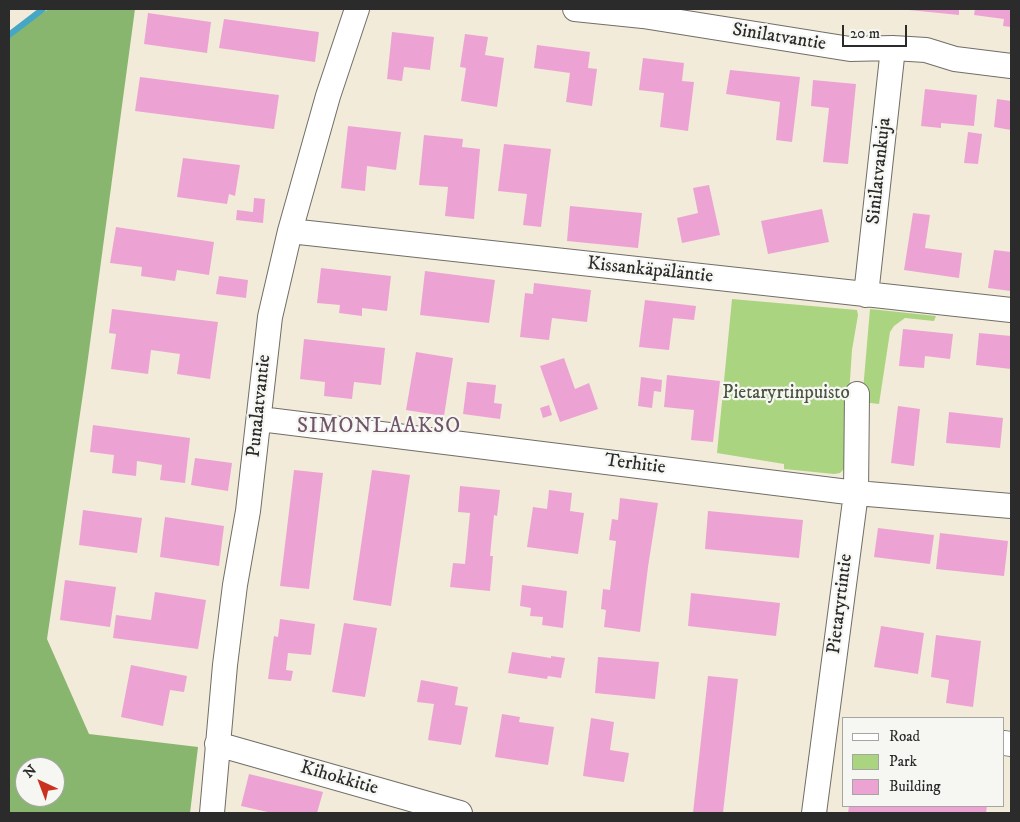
<!DOCTYPE html>
<html>
<head>
<meta charset="utf-8">
<style>
	body { margin:0 }
	#map { position:relative; width:1020px; height:822px; overflow:hidden; background:#f2ebd9; font-family:"IM FELL DW Pica",serif }
	canvas { display:block }
	.frame { position:absolute; inset:0; border:10px solid #2b2b2b; pointer-events:none }
	.legend { position:absolute; left:842px; top:717px; width:162px; height:90px; box-sizing:border-box; background:#f6f6f2; border:1px solid #a5a5a2; margin:0; padding:6px 9px; list-style:none; font-size:15px; color:#2b2b2b }
	.legend li { display:flex; align-items:center; gap:10px; height:25px }
	.legend b { width:25px; border:1px solid #a5a5a2 }
	.north { position:absolute; left:15px; top:757px; width:50px; height:50px; box-sizing:border-box; background:#f6f6f2; border:1px solid #a5a5a2; border-radius:50%; rotate:317deg; font-size:14px; font-weight:700; line-height:20px; text-align:center; color:#2b2b2b }
	.north::after { content:''; display:block; margin:auto; width:18px; height:22px; background:#c8321e; clip-path:polygon(50% 0,100% 100%,50% 72%,0 100%) }
	.scale { position:absolute; left:842px; top:25px; width:65px; height:22px; box-sizing:border-box; border:2px solid #2b2b2b; border-top:0; padding-left:6px; font-size:15px; line-height:18px; white-space:nowrap; color:#2b2b2b; -webkit-text-stroke:4px #f6f6f2; paint-order:stroke }
</style>
</head>
<body>
<div id="map">
<canvas width="1020" height="822"></canvas>
<div class="frame"></div>
<ul class="legend">
<li><b style="height:6px;background:#fff"></b>Road</li>
<li><b style="height:14px;background:#abd480"></b>Park</li>
<li><b style="height:14px;background:#eca3d4"></b>Building</li>
</ul>
<div class="north">N</div>
<div class="scale">20 m</div>
</div>
<script>
const c = document.querySelector('canvas').getContext('2d');
c.lineJoin = 'round';
function fillPath(path, color) {
  c.fillStyle = color;
  c.fill(path, 'evenodd');
}
function shape(rows) {
  const path = new Path2D();
  for (const r of rows) {
    path.moveTo(r[0], r[1]);
    for (let i = 2; i < r.length; i += 2) path.lineTo(r[i], r[i + 1]);
  }
  return path;
}
function trace(path, color, width, dash) {
  c.strokeStyle = color;
  c.lineWidth = width;
  c.lineCap = dash ? 'butt' : 'round';
  c.setLineDash(dash || []);
  c.stroke(path);
}
function drawText(font, color, halo, rows, align = 'center') {
  c.font = font + ' "IM FELL DW Pica",serif';
  c.lineWidth = 4.5;
  c.setLineDash([]);
  c.textBaseline = 'middle';
  c.strokeStyle = halo;
  c.fillStyle = color;
  for (const [text, x, y, turn = 0] of rows) {
    c.save();
    c.translate(x, y);
    c.rotate((+turn || 0) * Math.PI / 180);
    c.textAlign = isNaN(turn) ? turn : align;
    if (halo) c.strokeText(text, 0, 0);
    c.fillText(text, 0, 0);
    c.restore();
  }
}
fillPath(shape([
	[732,299,857,310,858,315,852,350,844,469,840,473,834,474,784,469,784,464,717,453],
	[870,309,936,316,934,321,905,318,894,326,890,332,879,404,862,402]
]), '#abd480');
fillPath(shape([
	[49,9,135,9,86,373,47,639,89,734,198,747,190,813,9,813,9,33],
	[25,767,55,767,55,797,25,797]
]), '#88b66e');
trace(shape([
	[9,35,43,9]
]), '#45a7c5', 6);
fillPath(shape([
	[909,9,959,9,959,15,909,10],
	[975,9,1011,9,1011,27,1003,26,1004,19,974,15],
	[148,13,211,22,207,53,144,44],
	[224,19,319,32,315,62,219,48],
	[392,32,434,37,430,70,404,67,402,81,387,79],
	[465,34,488,37,485,55,504,58,497,107,461,101,466,68,460,67],
	[537,45,590,52,588,68,597,69,592,106,566,102,570,73,534,68],
	[643,58,684,63,682,81,694,82,688,131,660,127,664,93,639,90],
	[730,70,800,77,792,142,776,140,780,102,726,94],
	[140,77,279,95,274,129,135,111],
	[813,80,856,84,848,164,823,162,829,108,811,106],
	[925,89,977,95,974,126,941,123,941,128,921,126],
	[997,99,1011,101,1011,130,994,127],
	[348,126,401,132,396,170,367,166,365,191,341,188],
	[968,132,982,134,978,164,964,163],
	[424,135,463,139,462,147,480,149,474,219,445,216,448,187,419,185],
	[504,144,551,149,541,227,523,225,527,194,498,191],
	[183,158,240,165,235,196,229,194,227,204,177,197],
	[709,185,720,235,682,243,677,218,698,213,693,188],
	[254,198,265,199,263,223,236,220,237,210,253,212],
	[570,206,642,213,638,248,567,241],
	[822,209,829,242,768,254,761,221],
	[913,213,930,215,925,248,962,253,959,278,904,270],
	[116,227,214,242,209,275,177,270,175,281,141,276,142,267,110,263],
	[994,250,1011,252,1011,291,988,288],
	[321,268,391,276,387,311,362,308,362,316,339,313,340,305,317,303],
	[425,271,495,280,489,323,420,315],
	[219,276,248,280,246,298,216,294],
	[534,283,591,290,587,322,552,318,549,340,520,337,525,293,533,294],
	[645,300,696,306,694,320,673,318,669,350,639,347],
	[112,309,218,322,210,379,177,374,180,354,151,350,148,374,111,369,116,334,109,333],
	[903,329,953,334,950,359,925,356,924,368,899,366],
	[979,333,1011,336,1011,369,976,365],
	[304,339,385,348,381,385,354,382,352,399,324,396,325,382,300,379],
	[416,352,453,358,444,416,406,410],
	[564,358,575,389,589,383,598,409,560,422,540,366],
	[667,375,720,381,713,442,691,440,694,410,664,407],
	[641,377,662,380,661,392,654,391,652,408,638,406],
	[467,382,496,385,494,403,502,404,500,419,463,414],
	[549,405,552,415,543,418,540,408],
	[898,406,920,409,914,466,891,463],
	[949,412,1003,418,1000,448,946,443],
	[93,425,190,438,185,483,160,480,162,465,137,461,136,476,112,473,114,455,90,452],
	[195,458,232,463,228,491,191,485],
	[294,470,323,473,309,589,280,586],
	[372,470,410,475,391,606,353,600],
	[460,486,500,490,497,516,494,515,490,556,493,556,490,591,450,587,453,563,465,564,470,513,458,512],
	[549,490,572,493,570,511,584,513,578,554,527,547,533,507,547,509],
	[620,498,658,503,648,567,640,632,604,627,606,610,601,609,603,589,610,590,616,541,609,540,612,519,618,520],
	[83,510,142,518,137,553,79,545],
	[708,511,803,520,799,558,705,549],
	[165,517,224,526,219,566,160,557],
	[878,528,934,535,930,564,874,557],
	[940,533,1008,541,1004,576,936,569],
	[65,580,116,587,110,627,60,620],
	[522,585,567,591,563,628,542,625,543,617,530,616,531,608,520,606],
	[155,592,206,600,198,649,113,638,116,615,151,620],
	[691,593,780,603,776,636,688,626],
	[280,619,315,624,311,655,288,653,286,670,293,671,291,681,268,679,274,636,278,637],
	[344,623,377,628,365,697,332,692],
	[881,626,924,633,918,674,874,667],
	[936,635,981,641,973,707,946,703,949,680,931,677],
	[512,652,551,658,551,656,565,658,561,678,548,676,547,679,508,673],
	[598,657,659,662,655,699,595,693],
	[131,665,187,676,184,692,170,690,163,726,121,717],
	[708,676,738,679,723,813,693,813],
	[421,680,458,687,455,705,468,707,461,745,428,740,434,704,417,702],
	[502,714,520,717,519,722,554,727,548,765,495,757],
	[591,718,614,722,610,750,629,753,624,782,583,776],
	[249,774,323,792,317,813,272,813,241,806],
	[849,806,987,806,986,813,848,813]
]), '#eca3d4');
const street = shape([
	[575,9,643,16,850,49,893,48,926,50,955,59,1011,66],
	[290,231,1011,310],
	[866,295,893,48],
	[260,419,856,493,1011,506],
	[1004,743,1011,744],
	[217,744,460,813],
	[212,813,225,665,235,585,248,511,270,317,290,231,328,96,357,9],
	[814,813,856,493,857,394]
]);
trace(street, '#716e68', 26);
trace(street, '#fff', 24);
drawText('19px', '#2b2b2b', '#f6f6f2', [
	["Sinilatvantie",779,38,9],
	["Sinilatvankuja",880,171,-84],
	["Kissankäpäläntie",650,271,6],
	["Punalatvantie",260,406,-84],
	["Terhitie",635,465,7],
	["Pietaryrtintie",841,604,-83],
	["Kihokkitie",339,779,16]
]);
drawText('19px', '#4b5540', '#f6f6f2', [
	["Pietaryrtinpuisto",786,394]
]);
c.letterSpacing = '1px';
drawText('21px', '#6f5566', '#f6f6f2', [
	["SIMONLAAKSO",379,428]
]);
c.letterSpacing = '0px';
</script>
</body>
</html>
